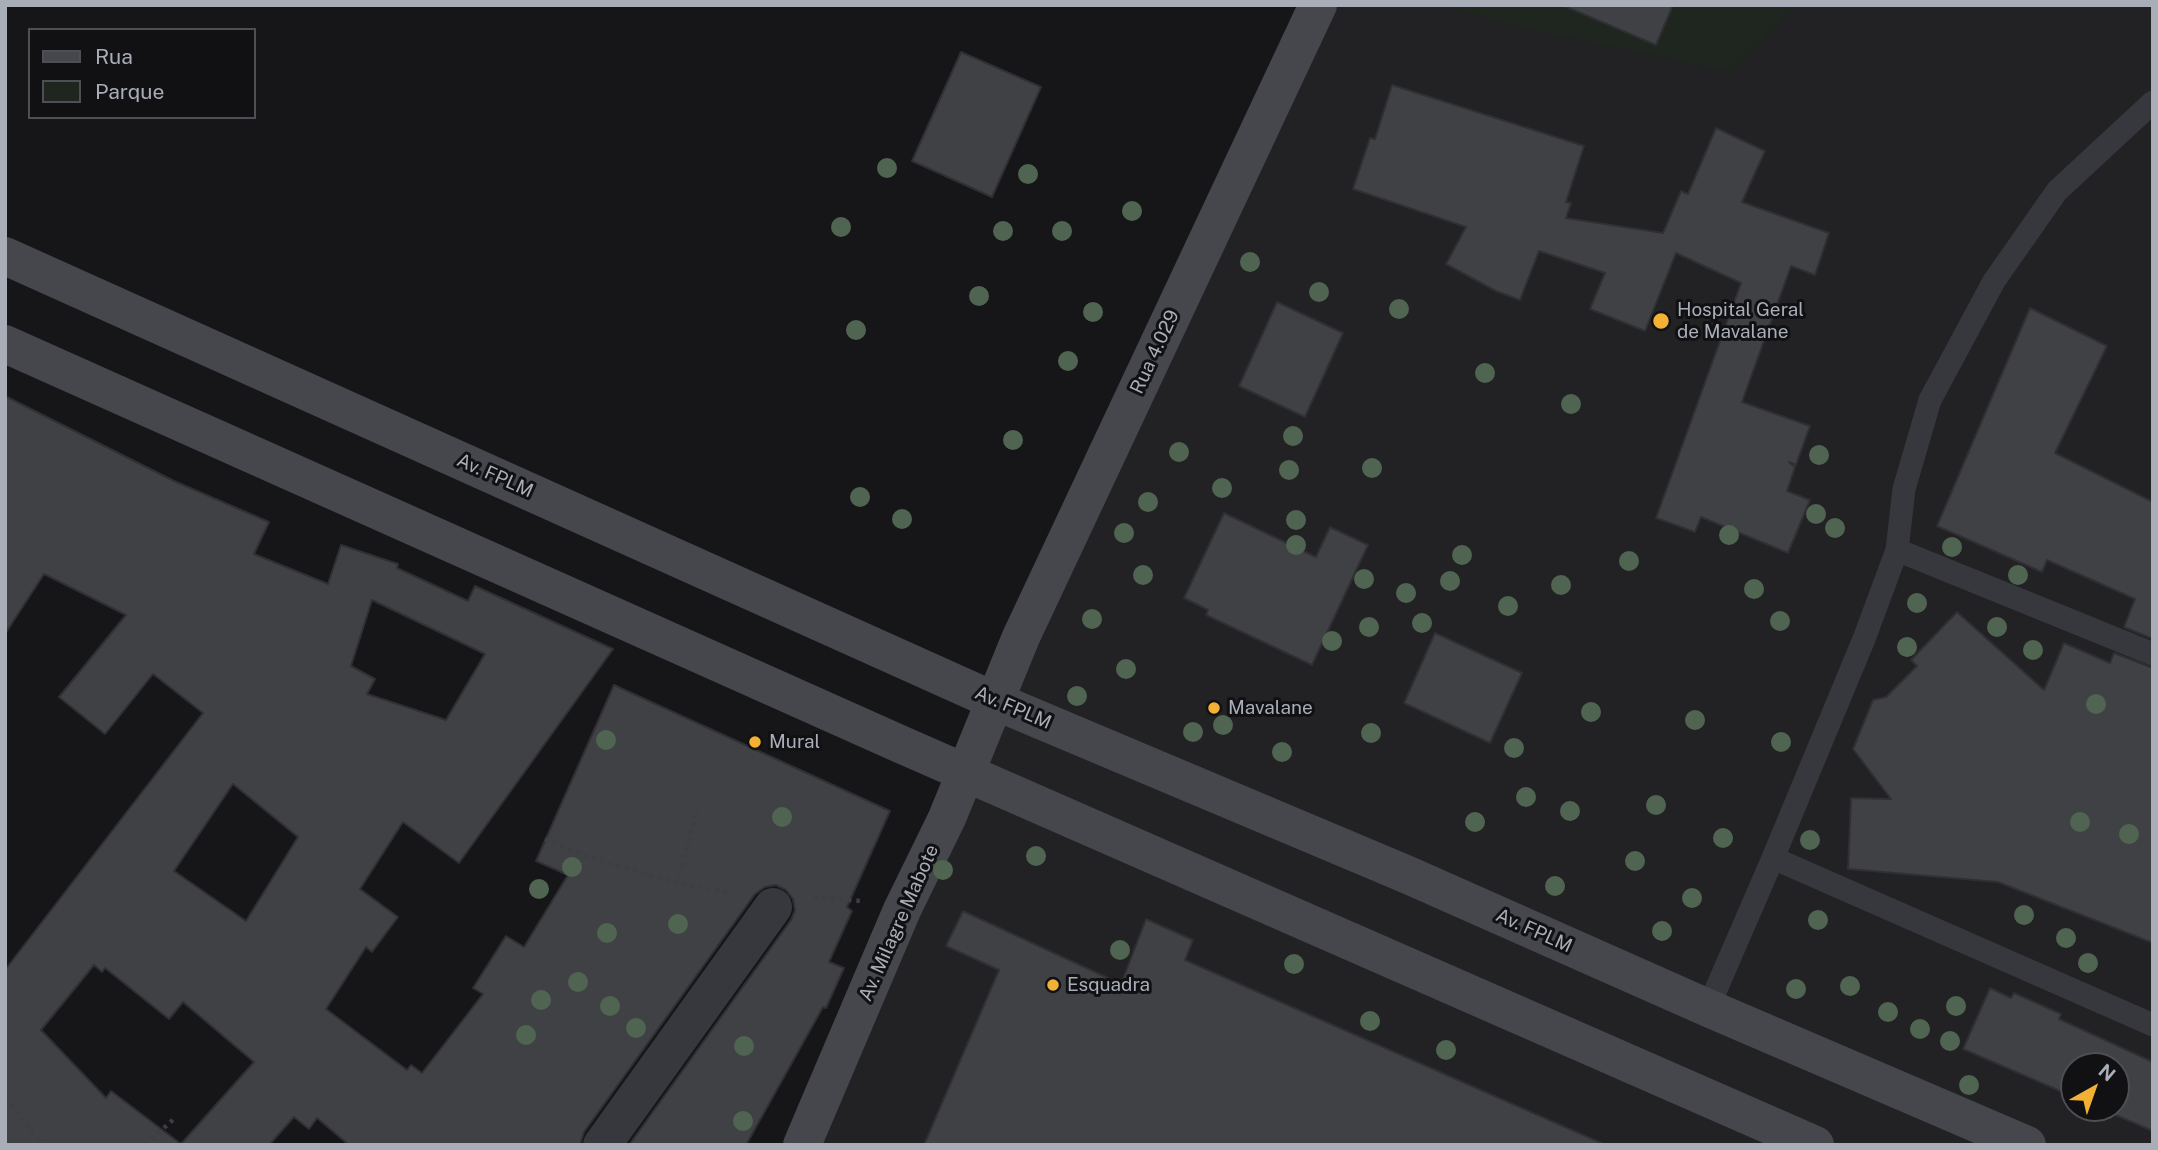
<!DOCTYPE html>
<html>
<head>
<meta charset="utf-8">
<style>
	body { margin:0 }
	#map { position:relative; width:2158px; height:1150px; overflow:hidden; background:#161618; font-family:"Public Sans",sans-serif }
	canvas { display:block }
	.frame { position:absolute; inset:0; border:7px solid #a8adb8; pointer-events:none }
	.legend { position:absolute; left:28px; top:28px; width:228px; height:91px; box-sizing:border-box; background:#111113; border:2px solid #4d4f55; margin:0; padding:9px 12px; list-style:none; font-size:21px; color:#a8adb8 }
	.legend li { display:flex; align-items:center; gap:14px; height:35px }
	.legend b { width:35px; border:2px solid #4d4f55 }
	.north { position:absolute; left:2060px; top:1052px; width:70px; height:70px; box-sizing:border-box; background:#111113; border:2px solid #4d4f55; border-radius:50%; rotate:40deg; font-size:19px; font-weight:700; line-height:28px; text-align:center; color:#a8adb8 }
	.north::after { content:''; display:block; margin:auto; width:24px; height:32px; background:#f2b134; clip-path:polygon(50% 0,100% 100%,50% 72%,0 100%) }
</style>
</head>
<body>
<div id="map">
<canvas width="2158" height="1150"></canvas>
<div class="frame"></div>
<ul class="legend">
<li><b style="height:9px;background:#45474d"></b>Rua</li>
<li><b style="height:19px;background:#1e261f"></b>Parque</li>
</ul>
<div class="north">N</div>
</div>
<script>
const c = document.querySelector('canvas').getContext('2d');
c.lineJoin = 'round';
function fillPath(path, color) {
  c.fillStyle = color;
  c.fill(path, 'evenodd');
}
function shape(rows) {
  const path = new Path2D();
  for (const r of rows) {
    path.moveTo(r[0], r[1]);
    for (let i = 2; i < r.length; i += 2) path.lineTo(r[i], r[i + 1]);
  }
  return path;
}
function trace(path, color, width, dash) {
  c.strokeStyle = color;
  c.lineWidth = width;
  c.lineCap = dash ? 'butt' : 'round';
  c.setLineDash(dash || []);
  c.stroke(path);
}
function drawText(font, color, halo, rows, align = 'center') {
  c.font = font + ' "Public Sans",sans-serif';
  c.lineWidth = 6;
  c.setLineDash([]);
  c.textBaseline = 'middle';
  c.strokeStyle = halo;
  c.fillStyle = color;
  for (const [text, x, y, turn = 0] of rows) {
    c.save();
    c.translate(x, y);
    c.rotate((+turn || 0) * Math.PI / 180);
    c.textAlign = isNaN(turn) ? turn : align;
    if (halo) c.strokeText(text, 0, 0);
    c.fillText(text, 0, 0);
    c.restore();
  }
}
fillPath(shape([
	[1318,5,2153,5,2153,1145,802,1145],
	[2074,1066,2116,1066,2116,1108,2074,1108]
]), '#222225');
fillPath(shape([
	[1442,5,1795,5,1732,72,1509,25]
]), '#1e261f');
const building = shape([
	[1562,5,1673,5,1656,45,1562,5],
	[961,52,1041,87,992,197,912,161,961,52],
	[1392,85,1584,146,1566,202,1571,203,1566,218,1663,233,1681,191,1688,194,1716,128,1765,151,1742,202,1829,233,1815,275,1791,266,1742,402,1810,426,1796,465,1789,462,1795,467,1787,491,1810,500,1788,553,1701,517,1695,532,1656,518,1741,283,1676,253,1645,331,1590,309,1605,273,1539,251,1520,300,1496,291,1446,264,1466,227,1353,189,1370,138,1375,139,1392,85],
	[1277,302,1343,333,1305,417,1239,386,1277,302],
	[2030,308,2107,346,2055,453,2153,502,2153,639,2124,627,2135,599,2047,560,2042,572,1937,526,2030,308],
	[5,396,174,481,269,522,254,554,328,584,341,545,398,564,397,568,468,601,475,586,613,649,459,863,403,822,360,889,398,917,372,952,366,947,326,1009,407,1070,411,1065,422,1073,483,994,473,988,506,936,524,947,568,875,536,861,614,685,890,811,847,907,852,911,829,962,844,968,826,1008,823,1007,746,1145,629,1145,791,920,795,910,793,899,786,890,776,885,765,887,755,894,584,1132,580,1145,349,1145,317,1118,309,1129,294,1117,269,1145,5,1145,5,970,203,713,153,674,105,734,59,697,126,615,44,574,5,634,5,396],
	[372,600,485,654,446,720,367,694,375,679,351,666,372,600],
	[233,784,298,837,246,921,174,871,233,784],
	[94,965,102,972,105,968,169,1019,183,1002,254,1062,181,1144,111,1091,106,1098,41,1030,94,965],
	[1224,513,1316,557,1330,527,1368,545,1312,665,1206,615,1208,610,1184,598,1224,513],
	[1957,612,2044,690,2064,643,2110,663,2114,653,2153,668,2153,943,1998,882,1848,869,1851,798,1891,799,1853,749,1873,700,1886,697,1917,666,1911,660,1957,612],
	[1435,633,1522,673,1490,743,1404,703,1435,633],
	[963,911,1121,984,1146,919,1193,940,1185,960,1606,1145,924,1145,999,970,946,946,963,911],
	[1990,988,2011,998,2014,993,2061,1014,2059,1019,2153,1062,2153,1131,2099,1108,2116,1108,2116,1066,2074,1066,2074,1097,1963,1049,1990,988]
]);
fillPath(building, '#404145');
trace(building, '#303034', 2);
trace(shape([
	[545,839,589,857,677,883,721,891,731,895],
	[677,883,698,807],
	[814,897,861,901],
	[5,1098,42,1145],
	[145,1145,176,1117]
]), '#3d3f44', 4.5, [3.5, 5]);
trace(shape([
	[1897,550,2153,654],
	[1773,858,2153,1025],
	[1708,1008,1773,858,1864,639,1897,550,1904,489,1930,400,1994,281,2057,191,2153,102]
]), '#37383d', 23);
trace(shape([
	[602,1145,773,907]
]), '#37383d', 38);
trace(shape([
	[5,256,995,701,1408,875,1708,1008,2027,1145],
	[5,344,900,744,1815,1145],
	[802,1145,902,910,947,818,1021,637,1318,5]
]), '#45474d', 38);
c.fillStyle = '#506452';
for (const [x, y] of [
	[887,168],
	[1028,174],
	[1132,211],
	[841,227],
	[1003,231],
	[1062,231],
	[1250,262],
	[1319,292],
	[979,296],
	[1399,309],
	[1093,312],
	[856,330],
	[1068,361],
	[1485,373],
	[1571,404],
	[1293,436],
	[1013,440],
	[1179,452],
	[1819,455],
	[1372,468],
	[1289,470],
	[1222,488],
	[860,497],
	[1148,502],
	[1816,514],
	[902,519],
	[1296,520],
	[1835,528],
	[1124,533],
	[1729,535],
	[1296,545],
	[1952,547],
	[1462,555],
	[1629,561],
	[1143,575],
	[2018,575],
	[1364,579],
	[1450,581],
	[1561,585],
	[1754,589],
	[1406,593],
	[1917,603],
	[1508,606],
	[1092,619],
	[1780,621],
	[1422,623],
	[1369,627],
	[1997,627],
	[1332,641],
	[1907,647],
	[2033,650],
	[1126,669],
	[1077,696],
	[2096,704],
	[1591,712],
	[1695,720],
	[1223,725],
	[1193,732],
	[1371,733],
	[606,740],
	[1781,742],
	[1514,748],
	[1282,752],
	[1526,797],
	[1656,805],
	[1570,811],
	[782,817],
	[1475,822],
	[2080,822],
	[2129,834],
	[1723,838],
	[1810,840],
	[1036,856],
	[1635,861],
	[572,867],
	[943,870],
	[1555,886],
	[539,889],
	[1692,898],
	[2024,915],
	[1818,920],
	[678,924],
	[1662,931],
	[607,933],
	[2066,938],
	[1120,950],
	[2088,963],
	[1294,964],
	[578,982],
	[1850,986],
	[1796,989],
	[541,1000],
	[610,1006],
	[1956,1006],
	[1888,1012],
	[1370,1021],
	[636,1028],
	[1920,1029],
	[526,1035],
	[1950,1041],
	[744,1046],
	[1446,1050],
	[1969,1085],
	[743,1121]
]) {
  c.beginPath();
  c.arc(x, y, 10, 0, 2 * Math.PI);
  c.fill();
}
for (const [x, y, r, color] of [
	[1661,321,9,"#f2b134"],
	[1214,708,7,"#f2b134"],
	[755,742,7,"#f2b134"],
	[1053,985,7,"#f2b134"]
]) {
  const dot = new Path2D();
  dot.arc(x, y, r, 0, 2 * Math.PI);
  c.fillStyle = color;
  c.fill(dot);
  trace(dot, '#111113', 2.5);
}
drawText('19px', '#a8adb8', '#111113', [
	["Hospital Geral",1677,310],
	["de Mavalane",1677,332],
	["Mavalane",1228,708],
	["Mural",769,742],
	["Esquadra",1067,985]
], 'left');
drawText('19px', '#a8adb8', '#111113', [
	["Rua 4.029",1155,352,-65],
	["Av. FPLM",495,476,24],
	["Av. FPLM",1013,708,23],
	["Av. Milagre Mabote",899,923,-66],
	["Av. FPLM",1534,931,24]
]);
</script>
</body>
</html>
